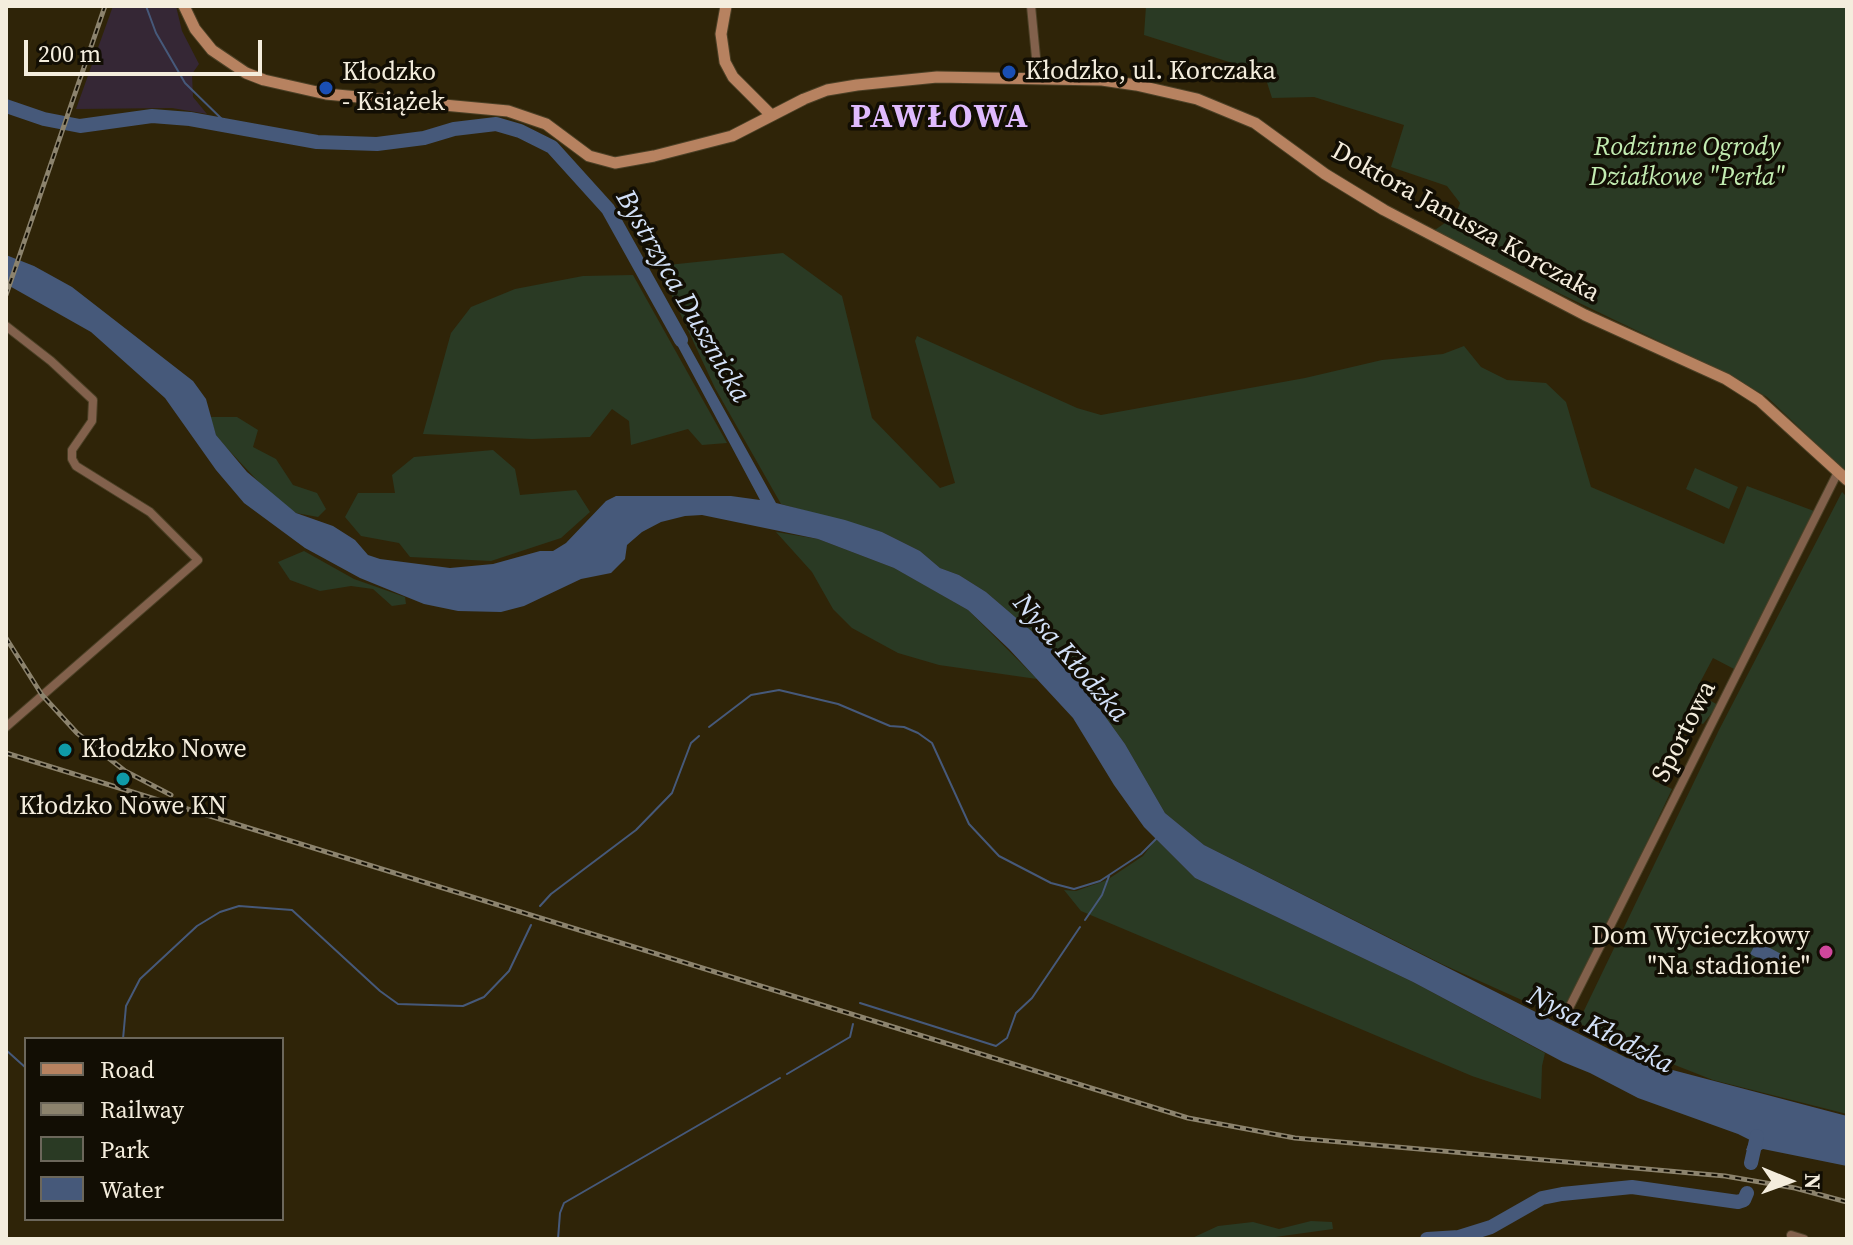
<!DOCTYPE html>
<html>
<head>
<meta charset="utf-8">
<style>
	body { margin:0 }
	#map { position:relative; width:1853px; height:1245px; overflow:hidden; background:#2f2408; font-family:"Source Serif 4",serif }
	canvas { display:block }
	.frame { position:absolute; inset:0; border:8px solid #f4eddd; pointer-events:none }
	.legend { position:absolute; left:24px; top:1037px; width:260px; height:184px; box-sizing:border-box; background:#120e04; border:2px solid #6c675b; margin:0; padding:10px 14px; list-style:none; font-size:24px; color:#f4eddd }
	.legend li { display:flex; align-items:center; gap:16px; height:40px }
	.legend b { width:40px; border:2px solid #6c675b }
	.north { position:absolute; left:1749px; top:1141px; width:80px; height:80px; -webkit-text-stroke:6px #120e04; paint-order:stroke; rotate:91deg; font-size:22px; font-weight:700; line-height:32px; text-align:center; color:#f4eddd }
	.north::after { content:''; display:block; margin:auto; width:28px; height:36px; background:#f4eddd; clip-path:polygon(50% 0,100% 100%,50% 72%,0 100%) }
	.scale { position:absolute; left:24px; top:40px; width:238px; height:36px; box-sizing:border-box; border:4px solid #f4eddd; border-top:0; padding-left:10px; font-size:24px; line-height:28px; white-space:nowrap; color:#f4eddd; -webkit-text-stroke:6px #120e04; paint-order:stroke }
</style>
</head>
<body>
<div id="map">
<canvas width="1853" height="1245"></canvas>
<div class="frame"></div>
<ul class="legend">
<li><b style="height:10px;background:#b78260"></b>Road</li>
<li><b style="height:10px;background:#8c836d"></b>Railway</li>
<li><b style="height:22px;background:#2a3a24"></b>Park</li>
<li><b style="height:22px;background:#46597a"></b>Water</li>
</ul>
<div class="north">N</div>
<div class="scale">200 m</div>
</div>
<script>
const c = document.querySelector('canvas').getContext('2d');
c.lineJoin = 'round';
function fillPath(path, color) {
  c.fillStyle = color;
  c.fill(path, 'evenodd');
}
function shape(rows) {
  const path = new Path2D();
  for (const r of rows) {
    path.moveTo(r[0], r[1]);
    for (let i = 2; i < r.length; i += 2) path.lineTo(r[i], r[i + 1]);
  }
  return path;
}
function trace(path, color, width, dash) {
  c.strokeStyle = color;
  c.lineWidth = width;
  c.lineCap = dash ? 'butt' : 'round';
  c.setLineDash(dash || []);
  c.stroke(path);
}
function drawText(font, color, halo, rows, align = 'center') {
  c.font = font + ' "Source Serif 4",serif';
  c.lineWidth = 7;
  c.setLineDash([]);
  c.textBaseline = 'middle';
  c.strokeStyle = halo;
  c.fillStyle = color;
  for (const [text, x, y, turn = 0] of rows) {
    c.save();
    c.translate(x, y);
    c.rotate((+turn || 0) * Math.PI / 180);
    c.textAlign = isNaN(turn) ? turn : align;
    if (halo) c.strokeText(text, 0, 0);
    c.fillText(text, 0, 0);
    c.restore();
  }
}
fillPath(shape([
	[113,6,176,6,182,31,199,64,192,74,193,97,207,114,172,108,76,109]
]), '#352735');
fillPath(shape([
	[1146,6,1847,6,1847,473,1767,397,1729,375,1432,232,1455,216,1460,203,1447,186,1391,167,1404,125,1314,97,1272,98,1264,73,1144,35],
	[783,253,842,296,872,418,940,488,955,483,915,341,917,336,1077,408,1101,415,1305,378,1382,360,1443,354,1464,346,1481,367,1507,380,1546,383,1566,402,1591,487,1724,544,1747,486,1814,511,1736,670,1713,658,1695,692,1718,705,1703,724,1686,717,1655,781,1672,789,1564,1019,1444,965,1204,845,1165,813,1125,744,1063,658,986,592,959,575,940,568,920,551,882,532,781,504,715,388,658,266],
	[633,275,727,443,702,445,688,429,631,445,629,421,612,409,590,437,532,439,423,434,451,333,471,307,515,289,583,276],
	[210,417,237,417,258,430,253,447,276,459,293,485,317,493,326,509,318,517,296,513,269,493,225,446,216,435],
	[493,450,515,469,520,495,576,490,590,512,561,538,491,561,410,557,399,543,361,536,345,517,358,493,395,493,392,475,414,457],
	[1695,468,1738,487,1729,509,1686,489],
	[1842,492,1847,497,1847,1114,1713,1080,1629,1047,1578,1023,1719,730],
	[776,532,818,539,894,568,919,582,968,610,1037,679,939,665,898,653,852,628,833,609,812,572],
	[304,551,354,579,405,597,406,604,392,606,373,589,351,586,320,591,290,580,278,562],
	[1156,839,1195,878,1413,982,1545,1053,1542,1066,1541,1099,1472,1076,1081,911,1064,890,1076,891,1107,880,1143,856],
	[1311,1221,1332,1222,1333,1229,1261,1239,1190,1239,1218,1226,1253,1222,1279,1229]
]), '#2a3a24');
fillPath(shape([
	[6,255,34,266,72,287,193,381,206,399,216,435,247,472,296,513,333,526,355,540,368,555,380,559,450,568,493,564,540,551,553,551,566,543,606,501,616,496,731,496,760,500,666,324,679,328,776,503,845,520,882,532,920,551,940,568,959,575,986,592,1063,658,1125,744,1165,813,1204,845,1627,1058,1847,1116,1847,1166,1763,1149,1756,1153,1746,1150,1750,1140,1738,1134,1638,1098,1590,1073,1563,1062,1413,982,1195,878,1144,827,1114,785,1073,718,1009,649,968,610,894,568,818,539,702,515,685,516,661,522,642,532,627,545,625,559,611,573,581,579,524,606,501,612,458,611,424,604,360,578,305,548,244,503,216,470,165,398,91,332,6,284],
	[1757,941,1783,955,1777,968,1750,954]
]), '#46597a');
trace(shape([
	[146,6,156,33,185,83,230,127],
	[709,727,751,695,779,690,838,704,890,726,904,727,918,733,932,743,969,824,999,856,1051,883,1074,889,1100,881,1141,854,1157,838],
	[540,906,551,894,636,830,672,793,691,743,699,736],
	[1085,920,1102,895,1109,876],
	[860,1003,996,1046,1007,1038,1016,1013,1032,998,1080,927],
	[123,1039,126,1006,140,979,197,926,220,912,239,906,292,910,380,991,398,1004,463,1006,484,997,509,971,531,925],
	[6,1050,26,1068],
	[787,1074,850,1037,853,1024],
	[558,1239,560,1213,564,1203,780,1078]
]), '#46597a', 2);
trace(shape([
	[6,106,44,119,80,126,152,116,190,119,317,142,377,144,424,138,454,129,496,124,520,131,552,147,608,209,681,340],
	[1751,1163,1757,1136],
	[1427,1239,1459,1237,1491,1227,1542,1198,1562,1194,1632,1187,1738,1202,1744,1200,1747,1193]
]), '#46597a', 14);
const street = shape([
	[1031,6,1038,78],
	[6,326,51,361,93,400,92,421,72,450,72,459,76,466,150,512,198,560,6,727],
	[1568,1010,1838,472],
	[1791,1235,1804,1239]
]);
const secondary = shape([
	[184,6,195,29,212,50,246,73,264,80,326,94,508,111,546,124,589,156,615,163,654,156,732,136,804,99,827,90,857,85,937,77,1102,80,1136,85,1197,99,1255,123,1325,174,1384,210,1585,315,1726,379,1759,400,1847,480],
	[726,6,721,34,725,62,733,77,771,115]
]);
trace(street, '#4b4026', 10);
trace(secondary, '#4b4026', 13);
trace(street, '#82614c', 8);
trace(secondary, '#b78260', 11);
const rail = shape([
	[6,295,105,6],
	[6,638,42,695,77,733,125,771,171,795],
	[6,753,1188,1118,1295,1138,1725,1176,1795,1188,1847,1202]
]);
trace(rail, '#8c836d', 5);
trace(rail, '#120e04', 2, [6]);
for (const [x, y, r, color] of [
	[1009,72,8,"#1a4fb4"],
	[326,88,8,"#1a4fb4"],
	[65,750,8,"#0f9aa8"],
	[123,779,8,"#0f9aa8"],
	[1826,952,8,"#d1479c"]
]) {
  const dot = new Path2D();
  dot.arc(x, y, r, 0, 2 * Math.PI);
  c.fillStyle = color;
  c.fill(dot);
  trace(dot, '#120e04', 3);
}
drawText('26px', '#f4eddd', '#120e04', [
	["Kłodzko, ul. Korczaka",1025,72],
	["Kłodzko",342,73],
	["- Książek",342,103],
	["Kłodzko Nowe",81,750],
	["Kłodzko Nowe KN",123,807,"center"],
	["Dom Wycieczkowy",1810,937,"right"],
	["\"Na stadionie\"",1810,967,"right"]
], 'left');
drawText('italic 26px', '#c2ecb1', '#120e04', [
	["Rodzinne Ogrody",1687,148],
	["Działkowe \"Perła\"",1687,178]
]);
drawText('26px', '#f4eddd', '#120e04', [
	["Doktora Janusza Korczaka",1465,223,29],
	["Sportowa",1685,732,-63]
]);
drawText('italic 28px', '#d3e1f8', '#120e04', [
	["Bystrzyca Dusznicka",682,297,60],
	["Nysa Kłodzka",1070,659,49],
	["Nysa Kłodzka",1600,1031,27]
]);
c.letterSpacing = '2px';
drawText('bold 34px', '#dfbafe', '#120e04', [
	["PAWŁOWA",940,118]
]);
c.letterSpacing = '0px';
</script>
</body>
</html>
